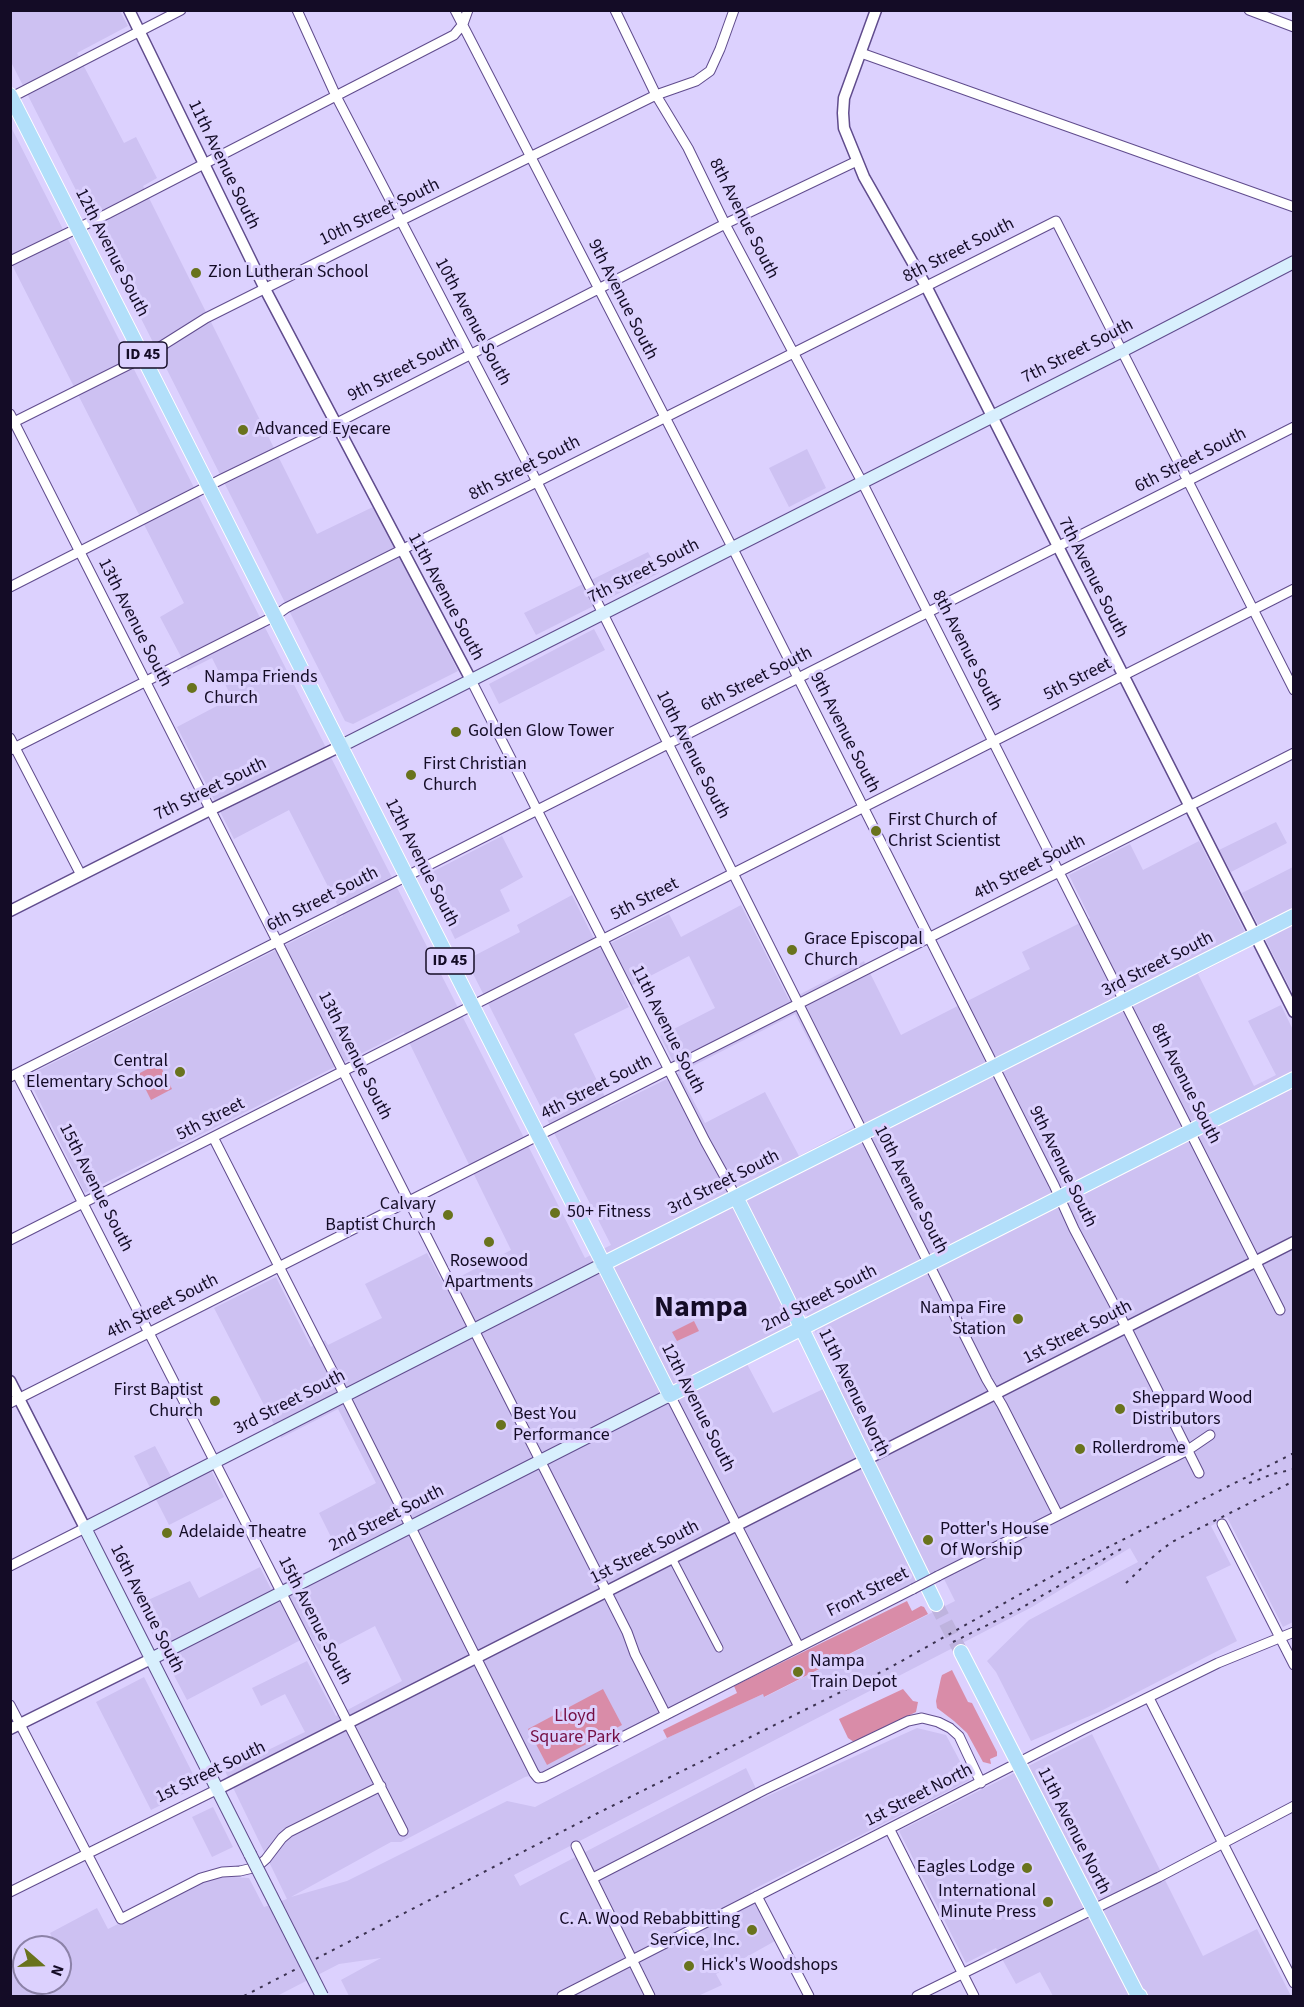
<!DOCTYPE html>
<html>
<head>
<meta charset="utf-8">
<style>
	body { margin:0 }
	#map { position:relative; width:1304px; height:2007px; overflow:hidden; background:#dcd1fe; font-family:"Source Sans 3",sans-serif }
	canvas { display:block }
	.frame { position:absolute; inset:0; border:12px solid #140c26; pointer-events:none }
	.north { position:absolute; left:12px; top:1935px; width:60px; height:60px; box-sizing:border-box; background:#dcd1fe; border:2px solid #8c82a8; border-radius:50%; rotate:110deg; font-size:16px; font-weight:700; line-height:24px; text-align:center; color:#140c26 }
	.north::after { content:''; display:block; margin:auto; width:21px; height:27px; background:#69731d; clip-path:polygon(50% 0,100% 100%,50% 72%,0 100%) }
</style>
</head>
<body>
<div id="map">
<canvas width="1304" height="2007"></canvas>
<div class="frame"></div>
<div class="north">N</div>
</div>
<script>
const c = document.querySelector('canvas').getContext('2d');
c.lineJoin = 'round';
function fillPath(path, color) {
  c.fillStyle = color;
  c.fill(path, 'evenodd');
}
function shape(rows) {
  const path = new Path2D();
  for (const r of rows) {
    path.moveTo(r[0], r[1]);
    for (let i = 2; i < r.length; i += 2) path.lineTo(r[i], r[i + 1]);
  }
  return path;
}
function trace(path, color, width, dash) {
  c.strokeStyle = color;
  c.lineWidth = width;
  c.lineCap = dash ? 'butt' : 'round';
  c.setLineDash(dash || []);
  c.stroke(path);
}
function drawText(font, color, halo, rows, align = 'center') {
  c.font = font + ' "Source Sans 3",sans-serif';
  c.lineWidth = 6;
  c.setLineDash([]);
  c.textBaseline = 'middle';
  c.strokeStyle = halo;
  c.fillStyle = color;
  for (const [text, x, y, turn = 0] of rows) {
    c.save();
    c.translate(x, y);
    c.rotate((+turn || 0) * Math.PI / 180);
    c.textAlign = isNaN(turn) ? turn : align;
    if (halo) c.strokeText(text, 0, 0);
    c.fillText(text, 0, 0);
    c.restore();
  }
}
fillPath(shape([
	[11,11,120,11,128,26,77,53,124,143,136,137,157,178,143,186,317,534,375,506,458,671,353,724,345,721,11,62],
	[10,125,585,1258,611,1245,466,960,520,932,517,925,572,895,599,949,669,914,681,937,741,905,789,1000,864,961,901,1035,1030,969,1022,952,1090,918,1069,875,1130,844,1143,870,1199,841,1252,946,1198,974,1254,1086,1276,1075,1248,1021,1281,1005,1293,1030,1293,1622,1283,1627,1227,1517,1211,1526,1231,1565,1206,1577,1237,1641,1099,1712,1031,1741,996,1672,987,1661,1029,1620,1138,1562,1130,1548,1032,1607,514,1875,520,1886,746,1768,761,1799,917,1728,946,1735,970,1780,750,1891,775,1941,716,1974,722,1985,698,1996,349,1996,341,1980,381,1958,339,1964,277,1996,11,1996,11,1960,24,1954,24,1983,60,1983,60,1947,38,1947,53,1939,50,1933,97,1908,108,1929,206,1880,218,1876,249,1878,264,1907,287,1899,225,1771,305,1732,285,1694,261,1706,252,1688,307,1661,336,1716,402,1681,375,1626,321,1654,310,1635,187,1700,137,1605,190,1581,199,1598,260,1567,271,1589,340,1555,319,1513,376,1483,338,1409,281,1438,214,1308,276,1277,311,1347,325,1340,328,1345,382,1318,365,1284,427,1253,444,1285,511,1250,404,1032,85,1193,27,1076,343,916,289,810,234,839,177,727,232,698,212,658,188,670,160,617,184,603,11,263],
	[689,956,715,1008,660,1036,679,1073,610,1107,574,1034,629,1007,621,991],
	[795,1014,854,1127,799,1156,765,1092,705,1123,679,1073],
	[806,1314,840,1381,773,1413,747,1364,792,1342,790,1322],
	[1118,1480,1122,1488,944,1579,955,1601,765,1697,763,1694,667,1738,535,1807,507,1801,347,1881,291,1897,391,1842,401,1842,525,1777,543,1773],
	[807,449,826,488,789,507,769,468],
	[648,552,659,573,536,635,524,613],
	[594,629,605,650,499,704,489,684],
	[1276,822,1287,843,1231,872,1219,850],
	[502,836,523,877,500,890,510,911,455,939,427,881,427,877,430,873],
	[1293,867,1293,994,1242,893],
	[155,1446,176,1486,211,1470,224,1497,169,1525,134,1456],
	[144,1677,199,1786,151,1810,96,1702],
	[1092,1734,1203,1956,1257,1929,1291,1996,1053,1996,1040,1972,1016,1984,996,1948,966,1963,899,1831],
	[213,1807,233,1847,212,1857,192,1817]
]), '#cdc1f2');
fillPath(shape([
	[159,1063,172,1089,151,1100,138,1074],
	[694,1321,699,1331,677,1341,672,1332],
	[907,1601,912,1611,921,1606,924,1607,928,1614,764,1697,763,1694,667,1738,663,1730,737,1693,734,1686],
	[952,1670,968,1702,972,1703,997,1752,997,1756,990,1759,991,1764,983,1762,967,1733,954,1721,937,1708,936,1701,941,1678,942,1675],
	[603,1689,622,1725,547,1765,528,1729],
	[903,1689,913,1701,918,1702,916,1712,854,1742,848,1738,839,1719]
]), '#d98ca8');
trace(shape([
	[936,1604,961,1652]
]), '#beb3de', 14, [14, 7]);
const pedestrian = shape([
	[672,1558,719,1648]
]);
const minor = shape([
	[297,10,336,96,537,482,987,1380,1002,1405,1058,1515],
	[455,10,732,547,1054,1185,1074,1229,1126,1327,1199,1473],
	[615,10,656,95,688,148,725,224,862,482,1280,1310],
	[1249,10,1294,27],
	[861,53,1294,207],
	[10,98,181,10],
	[10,261,107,214,454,35,463,24,468,10],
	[10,414,627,1632,635,1654,666,1715],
	[10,424,144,357,206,318,400,221,656,95,696,81,710,71,720,49,734,10],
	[10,587,222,479,335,424,725,224,857,161],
	[471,680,705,1141,736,1197],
	[10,738,81,875],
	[10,750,275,616,286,608,1056,221,1294,690],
	[17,1074,403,1831],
	[10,1077,1294,427],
	[213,1137,345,1396,534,1773,538,1778,544,1777,913,1589],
	[10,1240,1294,589],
	[670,1395,799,1647],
	[10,1403,1294,753],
	[1222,1524,1294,1665],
	[10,1566,85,1528],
	[938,1576,1188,1450,1210,1435],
	[1149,1698,1294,1983],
	[10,1705,121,1919,201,1878,222,1872,240,1871,257,1867,266,1859,282,1838,289,1832,381,1786],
	[890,1830,974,1996],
	[576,1846,650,1996],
	[593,1878,764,1790,908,1721,922,1718,938,1722,950,1728,959,1736,981,1783],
	[10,1892,218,1789],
	[757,1896,809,1996],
	[562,1996,1084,1729,1218,1663,1294,1632],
	[917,1996,1159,1877,1294,1806]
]);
const tertiary = shape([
	[129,10,265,289,471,680],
	[876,10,844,98,843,113,844,128,864,177,926,286,1294,1012],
	[10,911,210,810,341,746],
	[10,1381,85,1528],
	[10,1729,151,1659],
	[218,1789,1294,1242]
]);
const secondary = shape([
	[341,746,1122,351,1294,262],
	[151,1659,670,1395],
	[250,1854,85,1528,603,1264]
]);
const primary = shape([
	[10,95,670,1395,1294,1079],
	[736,1197,780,1284,936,1604],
	[603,1264,1294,916],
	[961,1652,1137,1994,1140,1996]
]);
trace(pedestrian, '#604c8d', 9);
trace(minor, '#604c8d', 11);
trace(tertiary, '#604c8d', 13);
trace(secondary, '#604c8d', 14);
trace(primary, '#fff', 16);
trace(pedestrian, '#fff', 7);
trace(minor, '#fff', 9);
trace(tertiary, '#fff', 10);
trace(secondary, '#d8effd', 12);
trace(primary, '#b2dffa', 14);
trace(shape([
	[1249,1483,1273,1474,1294,1469],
	[1126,1583,1156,1554,1172,1542,1294,1481],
	[953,1642,1018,1610,1121,1549],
	[244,1996,598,1813,891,1667,1063,1570,1294,1453]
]), '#3b3250', 2, [3, 6]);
const minorBridge = shape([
	[913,1589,938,1576]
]);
const secondaryBridge = shape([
	[250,1854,322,1996]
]);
trace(minorBridge, '#604c8d', 11, []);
trace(secondaryBridge, '#604c8d', 14, []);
trace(minorBridge, '#fff', 9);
trace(secondaryBridge, '#d8effd', 12);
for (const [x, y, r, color] of [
	[196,273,6,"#69731d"],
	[243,430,6,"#69731d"],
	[192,688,6,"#69731d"],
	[456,732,6,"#69731d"],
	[411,775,6,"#69731d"],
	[876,831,6,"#69731d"],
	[792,950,6,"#69731d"],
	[180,1072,6,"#69731d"],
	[555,1213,6,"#69731d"],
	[448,1215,6,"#69731d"],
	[489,1242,6,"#69731d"],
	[1018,1319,6,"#69731d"],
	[215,1401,6,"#69731d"],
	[1120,1409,6,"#69731d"],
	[501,1425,6,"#69731d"],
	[1080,1449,6,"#69731d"],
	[167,1533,6,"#69731d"],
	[928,1540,6,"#69731d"],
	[798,1672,6,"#69731d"],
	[1027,1868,6,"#69731d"],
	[1048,1902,6,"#69731d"],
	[752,1930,6,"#69731d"],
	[689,1966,6,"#69731d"]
]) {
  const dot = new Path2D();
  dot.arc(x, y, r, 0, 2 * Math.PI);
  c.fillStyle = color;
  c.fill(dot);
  trace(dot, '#dcd1fe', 2);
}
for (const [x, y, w] of [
	[143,355,48],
	[450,961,48]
]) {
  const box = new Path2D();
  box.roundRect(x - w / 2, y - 13, w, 26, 4.5);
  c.fillStyle = '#dcd1fe';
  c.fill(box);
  trace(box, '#140c26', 1.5);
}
drawText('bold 16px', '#140c26', null, [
	["ID 45",143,355],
	["ID 45",450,961]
]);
drawText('18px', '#140c26', '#dcd1fe', [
	["11th Avenue South",223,165,64],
	["10th Street South",380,213,-26],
	["8th Avenue South",743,219,63],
	["8th Street South",959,251,-27],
	["12th Avenue South",111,253,63],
	["9th Avenue South",622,300,63],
	["10th Avenue South",472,322,62],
	["7th Street South",1078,352,-27],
	["9th Street South",404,370,-27],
	["6th Street South",1191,461,-27],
	["8th Street South",525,469,-27],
	["7th Street South",644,572,-27],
	["7th Avenue South",1092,578,63],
	["11th Avenue South",445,597,62],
	["13th Avenue South",134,623,63],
	["8th Avenue South",966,651,63],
	["6th Street South",757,680,-27],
	["5th Street",1078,680,-27],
	["9th Avenue South",844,733,63],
	["10th Avenue South",692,755,63],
	["7th Street South",211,790,-26],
	["12th Avenue South",421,863,63],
	["4th Street South",1030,868,-27],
	["6th Street South",323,900,-27],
	["5th Street",645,900,-27],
	["3rd Street South",1158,965,-27],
	["11th Avenue South",667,1030,63],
	["13th Avenue South",354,1056,63],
	["8th Avenue South",1185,1084,63],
	["4th Street South",597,1088,-27],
	["5th Street",211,1120,-27],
	["9th Avenue South",1062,1167,64],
	["3rd Street South",724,1183,-27],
	["15th Avenue South",95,1188,63],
	["10th Avenue South",910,1190,63],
	["2nd Street South",820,1299,-27],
	["4th Street South",163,1307,-27],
	["1st Street South",1078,1333,-27],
	["11th Avenue North",853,1393,64],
	["3rd Street South",290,1403,-27],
	["12th Avenue South",697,1408,63],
	["2nd Street South",387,1519,-27],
	["1st Street South",645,1553,-27],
	["Front Street",868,1593,-27],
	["16th Avenue South",146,1609,63],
	["15th Avenue South",314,1621,63],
	["1st Street South",211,1773,-26],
	["1st Street North",919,1796,-27],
	["11th Avenue North",1073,1831,63]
]);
drawText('18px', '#140c26', '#dcd1fe', [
	["Zion Lutheran School",208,273],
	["Advanced Eyecare",255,430],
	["Nampa Friends",204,678],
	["Church",204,699],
	["Golden Glow Tower",468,732],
	["First Christian",423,765],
	["Church",423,786],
	["First Church of",888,821],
	["Christ Scientist",888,842],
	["Grace Episcopal",804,940],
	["Church",804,961],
	["Central",168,1062,"right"],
	["Elementary School",168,1083,"right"],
	["Calvary",436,1205,"right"],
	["Baptist Church",436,1226,"right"],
	["50+ Fitness",567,1213],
	["Rosewood",489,1262,"center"],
	["Apartments",489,1283,"center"],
	["Nampa Fire",1006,1309,"right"],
	["Station",1006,1330,"right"],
	["First Baptist",203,1391,"right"],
	["Church",203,1412,"right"],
	["Sheppard Wood",1132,1399],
	["Distributors",1132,1420],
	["Best You",513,1415],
	["Performance",513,1436],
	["Rollerdrome",1092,1449],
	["Potter's House",940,1530],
	["Of Worship",940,1551],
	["Adelaide Theatre",179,1533],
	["Nampa",810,1662],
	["Train Depot",810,1683],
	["Eagles Lodge",1015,1868,"right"],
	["International",1036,1892,"right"],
	["Minute Press",1036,1913,"right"],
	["C. A. Wood Rebabbitting",740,1920,"right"],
	["Service, Inc.",740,1941,"right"],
	["Hick's Woodshops",701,1966]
], 'left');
drawText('18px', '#740d42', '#dcd1fe', [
	["Lloyd",575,1717],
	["Square Park",575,1738]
]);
drawText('bold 30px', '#140c26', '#dcd1fe', [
	["Nampa",701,1309]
]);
</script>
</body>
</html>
